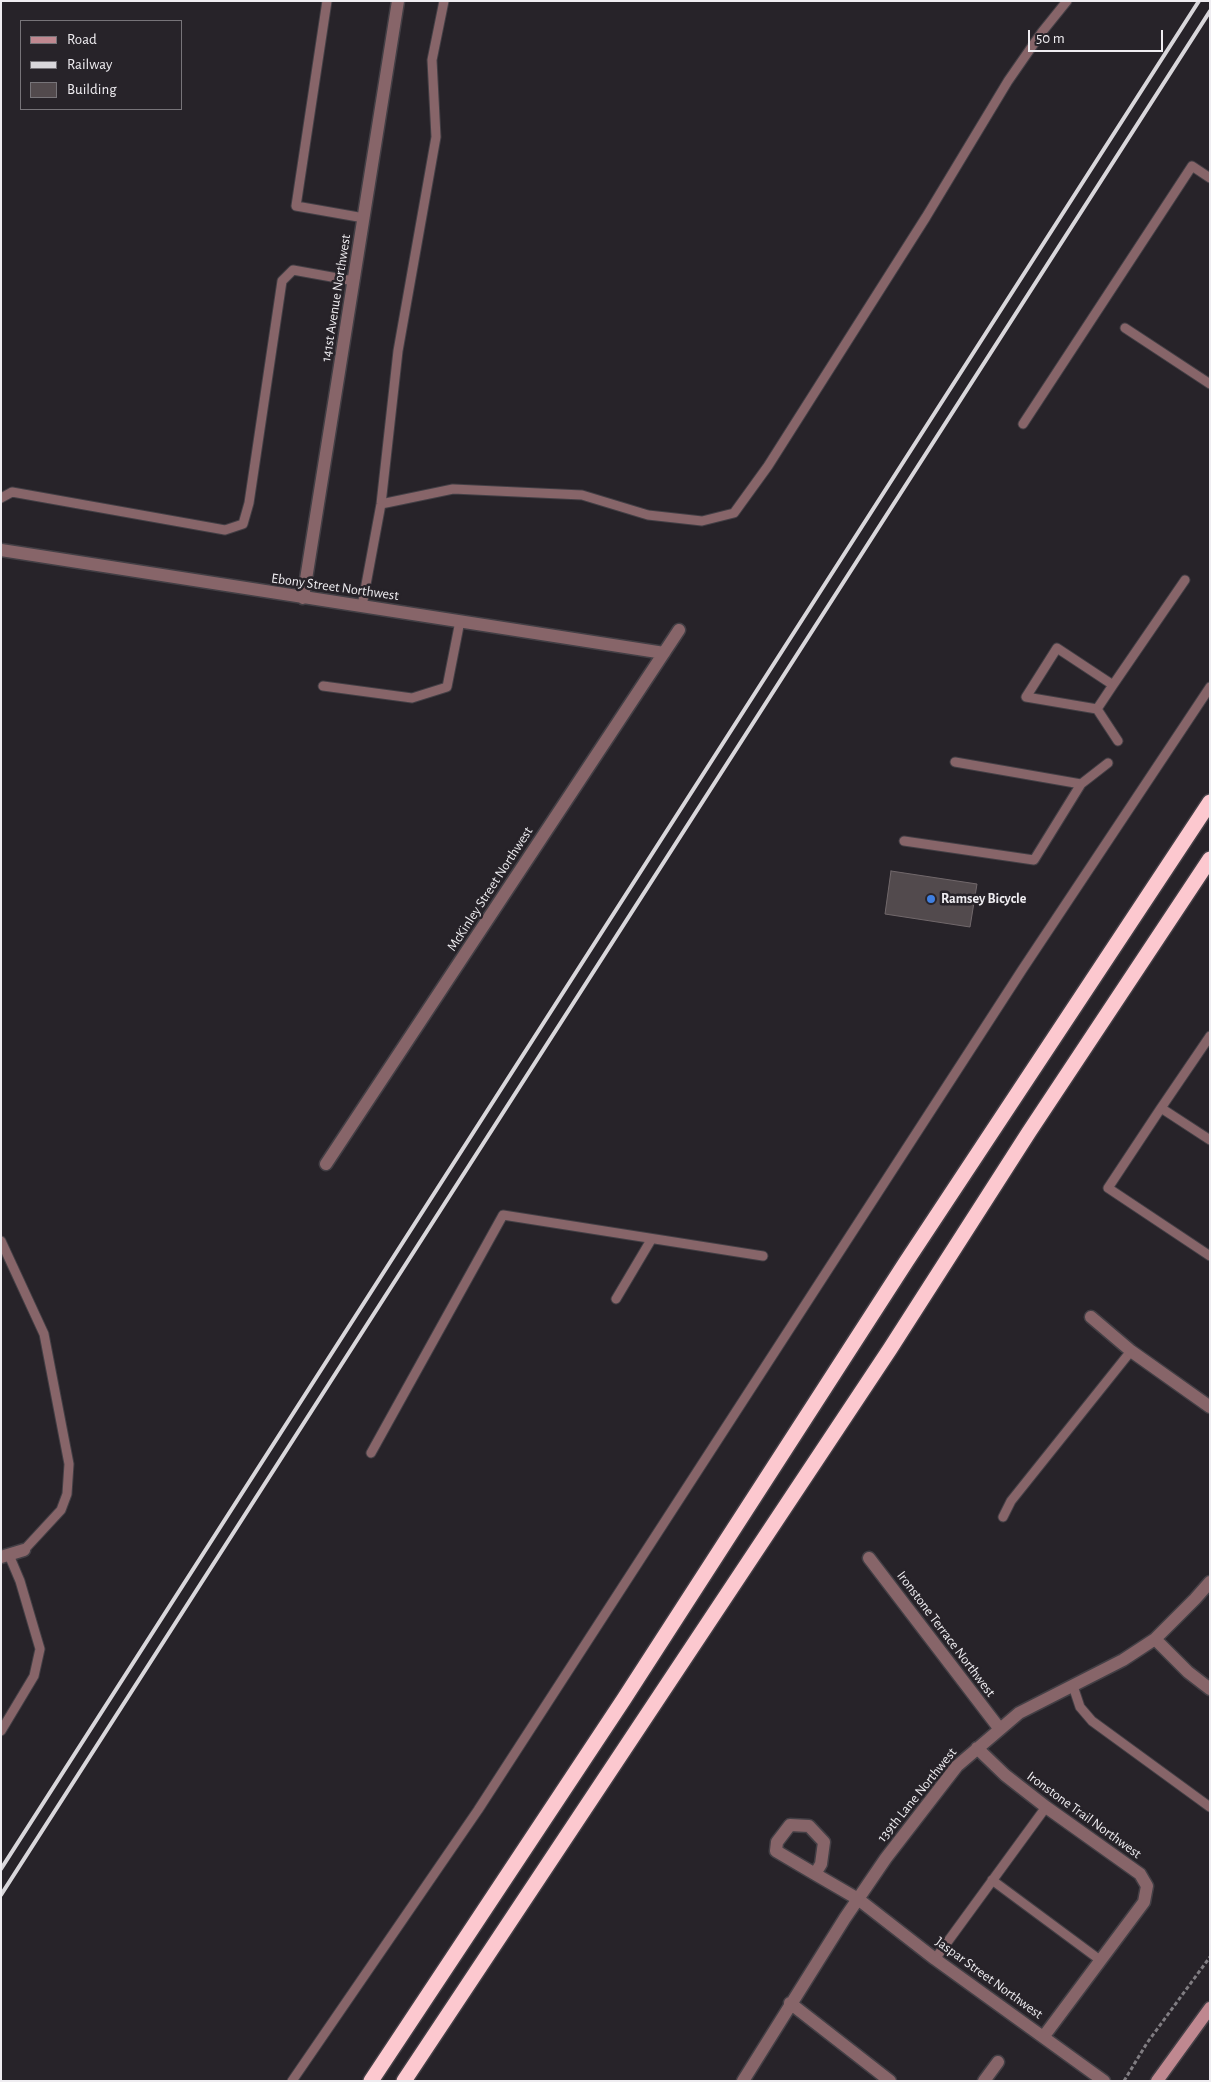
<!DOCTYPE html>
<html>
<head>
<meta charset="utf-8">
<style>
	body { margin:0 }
	#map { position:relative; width:1211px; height:2082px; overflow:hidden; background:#272329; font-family:"Alegreya Sans",sans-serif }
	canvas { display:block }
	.frame { position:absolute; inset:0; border:2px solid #efedf1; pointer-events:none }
	.legend { position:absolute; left:20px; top:20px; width:162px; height:90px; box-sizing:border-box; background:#272329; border:1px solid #777479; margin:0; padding:6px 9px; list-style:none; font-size:15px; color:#efedf1 }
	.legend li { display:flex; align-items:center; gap:10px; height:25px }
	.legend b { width:25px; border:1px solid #777479 }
	.scale { position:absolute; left:1028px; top:30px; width:135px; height:22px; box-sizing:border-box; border:2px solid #efedf1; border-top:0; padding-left:6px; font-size:15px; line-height:18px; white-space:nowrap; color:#efedf1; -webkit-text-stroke:4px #272329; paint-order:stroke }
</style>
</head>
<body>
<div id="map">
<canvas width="1211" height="2082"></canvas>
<div class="frame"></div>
<ul class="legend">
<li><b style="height:6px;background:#bf8890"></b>Road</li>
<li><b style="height:6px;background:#d9d7db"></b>Railway</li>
<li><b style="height:14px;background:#524a4d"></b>Building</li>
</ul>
<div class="scale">50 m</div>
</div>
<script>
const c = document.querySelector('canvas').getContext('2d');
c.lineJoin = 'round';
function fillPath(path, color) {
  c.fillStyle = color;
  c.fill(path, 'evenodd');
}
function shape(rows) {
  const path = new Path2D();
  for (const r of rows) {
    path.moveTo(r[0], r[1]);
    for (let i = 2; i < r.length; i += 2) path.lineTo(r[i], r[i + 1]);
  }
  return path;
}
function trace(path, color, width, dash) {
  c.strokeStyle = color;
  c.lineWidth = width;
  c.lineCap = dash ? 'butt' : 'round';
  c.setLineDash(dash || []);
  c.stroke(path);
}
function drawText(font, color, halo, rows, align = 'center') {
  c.font = font + ' "Alegreya Sans",sans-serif';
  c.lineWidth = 5;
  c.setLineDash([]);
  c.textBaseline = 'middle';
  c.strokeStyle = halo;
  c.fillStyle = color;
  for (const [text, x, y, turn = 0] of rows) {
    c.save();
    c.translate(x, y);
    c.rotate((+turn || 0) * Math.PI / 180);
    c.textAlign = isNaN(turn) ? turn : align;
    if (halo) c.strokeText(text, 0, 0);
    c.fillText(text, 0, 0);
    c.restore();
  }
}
const building = shape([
	[891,871,977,884,970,927,885,914,891,871]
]);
fillPath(building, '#524a4d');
trace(building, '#71686b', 1);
const lane = shape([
	[327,1,296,206,364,218],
	[1125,328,1210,384],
	[1023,424,1192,166,1210,178],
	[1,498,12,492,225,530,243,524,249,503,282,281,293,270,354,281],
	[381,504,453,489,582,495,648,515,702,521,734,513,768,466,926,217,1008,81,1042,32,1067,1],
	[362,606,381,504,398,351,436,137,432,60,444,1],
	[1113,685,1057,648,1026,697,1097,709,1113,685,1185,580],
	[323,686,412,698,447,687,460,621],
	[1097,709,1118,741],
	[955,762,1081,784],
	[904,841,1034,860,1081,784,1108,763],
	[1161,1108,1210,1036],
	[1210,1140,1161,1108,1108,1188,1210,1256],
	[1,1241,44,1334,69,1464,67,1494,61,1510,24,1550],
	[616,1299,651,1240],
	[371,1453,503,1215,763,1256],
	[1003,1517,1011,1501,1131,1351],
	[1073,1686,1080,1707,1092,1721,1210,1807],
	[1,1731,34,1676,40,1649,20,1581,9,1555],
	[992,1880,1100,1960],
	[935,1959,1046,1807],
	[292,2081,478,1810,1022,970,1210,687]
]);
const street = shape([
	[1,550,664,653],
	[303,598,398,1],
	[326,1164,679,630],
	[1091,1317,1131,1351,1210,1407],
	[1,1557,24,1550],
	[869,1558,999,1728],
	[1155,1639,1188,1672,1210,1689],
	[977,1748,1005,1775,1046,1807,1140,1874,1147,1886,1144,1902,1044,2036],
	[815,1874,821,1864,824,1842,809,1826,790,1825,777,1842,776,1851,815,1874,858,1899,935,1959,1104,2081],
	[790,2003,890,2081],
	[743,2081,845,1918,886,1858,957,1766,1019,1713,1123,1660,1155,1639,1195,1599,1210,1582],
	[984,2081,998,2062]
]);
const secondary = shape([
	[1157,2081,1210,2008]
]);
const highway = shape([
	[371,2081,624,1699,906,1262,1210,802],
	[404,2081,890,1349,1029,1132,1210,859]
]);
trace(lane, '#433f45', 11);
trace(street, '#433f45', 15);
trace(secondary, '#433f45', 15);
trace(highway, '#433f45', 18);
trace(shape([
	[1124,2081,1147,2043,1210,1957]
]), '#807d82', 3, [4, 2.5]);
trace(lane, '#876569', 9);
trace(street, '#876569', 12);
trace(secondary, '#bf8890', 12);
trace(highway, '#fcc8cf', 15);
trace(shape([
	[1,1869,1199,1],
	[1,1895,1210,11]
]), '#d9d7db', 4);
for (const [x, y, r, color] of [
	[931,899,5,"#3f7fe0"]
]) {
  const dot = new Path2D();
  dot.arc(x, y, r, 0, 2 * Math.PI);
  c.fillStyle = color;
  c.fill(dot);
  trace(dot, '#272329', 2);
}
drawText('14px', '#efedf1', '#272329', [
	["141st Avenue Northwest",336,298,-81],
	["Ebony Street Northwest",335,587,8],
	["McKinley Street Northwest",490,889,-57],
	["Ironstone Terrace Northwest",946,1634,53],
	["139th Lane Northwest",917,1795,-51],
	["Ironstone Trail Northwest",1084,1815,36],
	["Jaspar Street Northwest",989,1978,36]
]);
drawText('bold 14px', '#efedf1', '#272329', [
	["Ramsey Bicycle",941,899]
], 'left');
</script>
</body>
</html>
